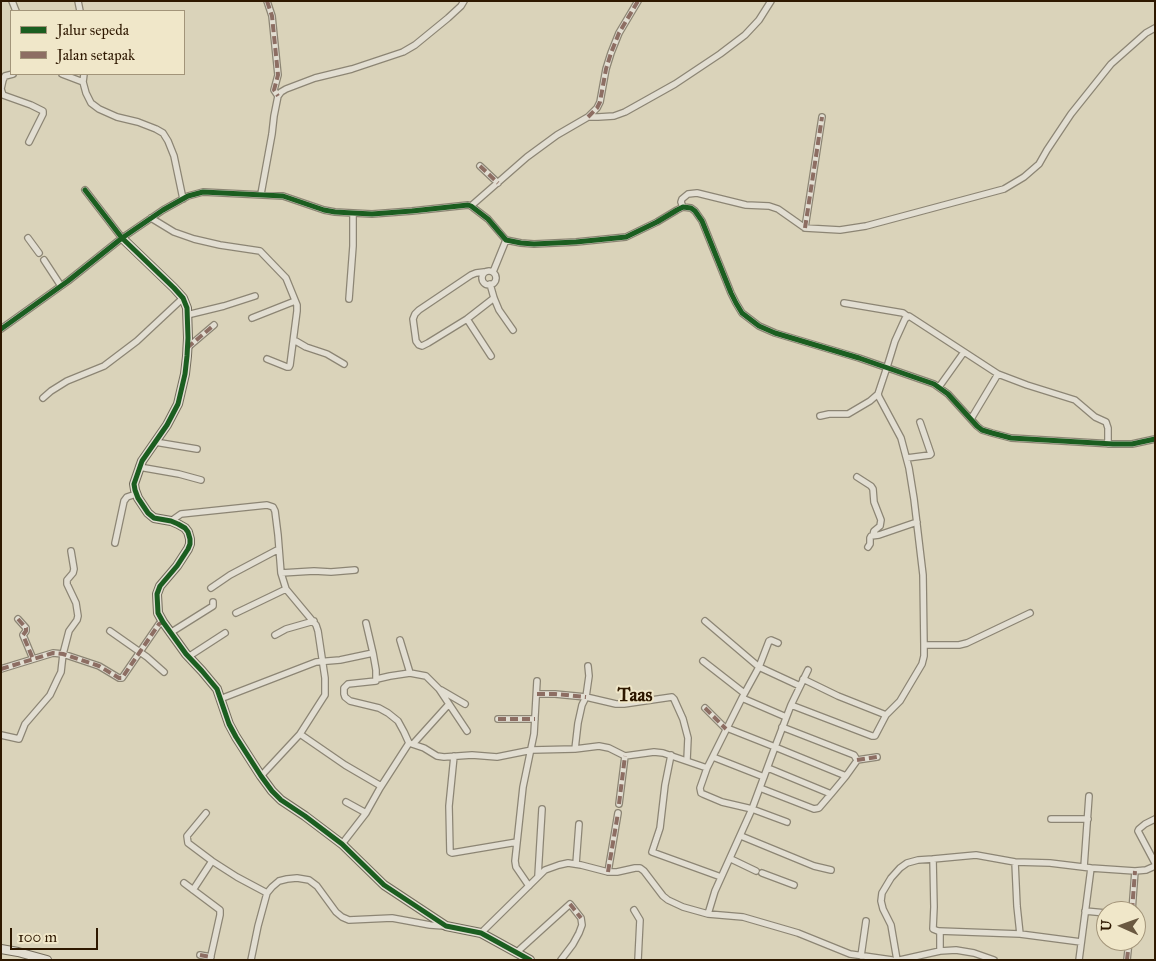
<!DOCTYPE html>
<html>
<head>
<meta charset="utf-8">
<style>
	body { margin:0 }
	#map { position:relative; width:1156px; height:961px; overflow:hidden; background:#dad3ba; font-family:"IM FELL Great Primer",serif }
	canvas { display:block }
	.frame { position:absolute; inset:0; border:2px solid #2e1800; pointer-events:none }
	.legend { position:absolute; left:10px; top:10px; width:175px; height:65px; box-sizing:border-box; background:#f0e7c9; border:1px solid #a29479; margin:0; padding:6px 9px; list-style:none; font-size:15px; color:#2e1800 }
	.legend li { display:flex; align-items:center; gap:10px; height:25px }
	.legend b { width:25px; border:1px solid #a29479 }
	.north { position:absolute; left:1096px; top:901px; width:50px; height:50px; box-sizing:border-box; background:#f0e7c9; border:1px solid #a29479; border-radius:50%; rotate:272deg; font-size:14px; font-weight:700; line-height:20px; text-align:center; color:#2e1800 }
	.north::after { content:''; display:block; margin:auto; width:18px; height:22px; background:#6a5941; clip-path:polygon(50% 0,100% 100%,50% 72%,0 100%) }
	.scale { position:absolute; left:10px; top:928px; width:88px; height:22px; box-sizing:border-box; border:2px solid #2e1800; border-top:0; padding-left:6px; font-size:15px; line-height:18px; white-space:nowrap; color:#2e1800; -webkit-text-stroke:4px #f0e7c9; paint-order:stroke }
</style>
</head>
<body>
<div id="map">
<canvas width="1156" height="961"></canvas>
<div class="frame"></div>
<ul class="legend">
<li><b style="height:6px;background:#1b5e20"></b>Jalur sepeda</li>
<li><b style="height:6px;background:#8d6e63"></b>Jalan setapak</li>
</ul>
<div class="north">U</div>
<div class="scale">100 m</div>
</div>
<script>
const c = document.querySelector('canvas').getContext('2d');
c.lineJoin = 'round';
function shape(rows) {
  const path = new Path2D();
  for (const r of rows) {
    if (r.length === 3) {
      path.moveTo(r[0] + r[2], r[1]);
      path.arc(r[0], r[1], r[2], 0, 2 * Math.PI);
      continue;
    }
    path.moveTo(r[0], r[1]);
    for (let i = 2; i < r.length; i += 2) path.lineTo(r[i], r[i + 1]);
  }
  return path;
}
function trace(path, color, width, dash) {
  c.strokeStyle = color;
  c.lineWidth = width;
  c.lineCap = dash ? 'butt' : 'round';
  c.setLineDash(dash || []);
  c.stroke(path);
}
function drawText(font, color, halo, rows, align = 'center') {
  c.font = font + ' "IM FELL Great Primer",serif';
  c.lineWidth = 4;
  c.setLineDash([]);
  c.textBaseline = 'middle';
  c.strokeStyle = halo;
  c.fillStyle = color;
  for (const [text, x, y, turn = 0] of rows) {
    c.save();
    c.translate(x, y);
    c.rotate((+turn || 0) * Math.PI / 180);
    c.textAlign = isNaN(turn) ? turn : align;
    if (halo) c.strokeText(text, 0, 0);
    c.fillText(text, 0, 0);
    c.restore();
  }
}
const street = shape([
	[12,1,16,11],
	[78,1,80,11],
	[267,1,272,16,278,75,274,90,278,96],
	[13,74,5,76,3,80,1,89,3,95,31,105,43,111,43,114,29,142],
	[62,74,83,82],
	[84,74,83,82,86,93,91,103,99,109,117,117,138,122,156,129,163,133,168,141,174,156,183,199],
	[588,117,597,108,600,102,606,69,611,53,619,33,638,1],
	[480,166,498,183],
	[85,190,122,238],
	[261,194,272,134,274,116,278,96,281,92,286,89,315,78,352,69,403,52,415,45,448,18,461,6,464,1],
	[471,206,527,157,557,135,588,117,598,117,614,116,625,112,675,84,720,54,745,35,759,20,771,1],
	[683,207,681,202,682,199,688,194,697,193,746,205,769,206,778,209,805,228,840,230,866,226,1004,189,1024,177,1039,164,1047,150,1071,114,1111,64,1146,33,1155,28],
	[151,218,174,232,194,239,220,245,260,251,286,278,297,305,297,311,290,365,289,367,287,367,267,359],
	[805,228,822,117],
	[28,238,39,253],
	[44,260,61,286],
	[489,278,7],
	[484,272,476,273,471,275,419,310,415,314,413,319,416,341,419,345,422,346,428,343,467,319,494,298],
	[493,272,506,240],
	[490,284,494,298,499,310,513,330],
	[349,299,353,246,353,213],
	[844,303,903,313,907,316],
	[187,315,224,306,255,296],
	[252,318,295,301],
	[467,319,491,356],
	[1,329,68,281,122,238,163,210,188,196,203,192,283,196,324,210,335,212,353,213,372,214,412,211,468,205,471,206,488,219,506,240,521,243,534,244,576,242,626,237,657,222,677,210,683,207,691,208,695,211,702,221,731,293,736,303,742,313,759,326,775,333,859,358,934,384,948,394,977,426,982,430,992,433,1011,438,1113,444,1132,444,1155,439],
	[294,340,306,347,327,354,344,364],
	[187,348,214,325],
	[939,387,964,352],
	[43,398,51,391,67,381,104,366,137,341,183,298],
	[820,416,829,414,848,414,870,401,878,394],
	[971,419,998,374,1027,385,1075,400,1095,417,1106,422,1108,428,1108,444],
	[155,442,197,449],
	[907,458,930,455,931,454,920,422],
	[139,467,179,474,201,480],
	[857,477,871,486,873,489,874,502,881,520,880,526,874,531,873,535],
	[171,521,181,514,267,505,273,507,275,511,278,535,281,573,286,589,316,625,318,631,325,678,325,695,323,698,300,734],
	[115,543,124,501,127,497,136,494],
	[868,547,870,544,870,538,871,536,879,535,917,522],
	[281,573,314,571,331,572,355,570],
	[211,588,230,575,279,549],
	[236,613,286,589],
	[18,619,26,628,26,631,23,635,33,659],
	[705,621,759,667,769,641,771,640,778,643],
	[366,623,373,653],
	[110,631,147,657,164,672],
	[170,633,213,606,213,602],
	[275,635,286,629,314,621],
	[400,640,410,673,426,676,439,689,449,704,413,744],
	[924,645,959,645,967,643,1030,613],
	[188,657,225,633],
	[703,661,744,693],
	[1,669,53,653,63,654,99,666,119,678,122,678,159,624,163,622],
	[377,679,390,676,410,673],
	[803,679,838,696,886,715],
	[441,690,465,704],
	[537,694,555,694,586,697,589,676,588,666],
	[742,698,786,717],
	[220,699,316,662,340,660,373,653,376,670,376,681,348,684,344,688,344,694,345,697,350,701,379,708,388,713,398,721,404,732,409,743],
	[449,704,467,731],
	[791,705,808,670],
	[705,708,726,729],
	[498,719,535,719],
	[782,727,854,755,857,760,856,762,846,776],
	[727,728,775,747,791,705,872,736,875,736,886,715,900,701,922,664,924,656,924,645,923,575,914,499,909,468,901,438,879,397,878,394,887,367,895,341,905,319,909,316,998,374],
	[1,735,19,739,25,724,50,695,58,678,61,672,63,654,69,631,77,620,78,616,76,603,67,584,67,580,73,573,74,569,71,551],
	[575,749,578,723,582,705,586,697,616,704,624,704,672,697,674,699,683,719,688,738,687,760],
	[671,755,665,785,660,828,652,852,721,877],
	[454,756,449,806,450,852,452,853,517,842],
	[713,757,764,777],
	[857,760,877,757],
	[707,768,700,788,701,793,703,794,722,802,752,809,787,822],
	[261,776,300,734,345,765,381,786],
	[760,788,814,809,819,808,831,794,768,768],
	[346,802,366,813],
	[619,804,625,756],
	[206,813,187,836,188,843,212,861,237,877,267,893],
	[1051,819,1088,819],
	[1155,819,1145,824,1139,829,1138,831,1155,863],
	[741,836,814,866,831,870],
	[342,844,366,813,380,788,409,743,424,748,437,756,444,757,472,755,497,757,532,750,575,749,599,746,609,748,625,756,654,752,663,753,707,768,742,698,759,667,800,686],
	[731,859,756,871],
	[1015,862,1017,906,1020,934],
	[576,864,579,824],
	[1084,867,1089,796],
	[608,872,618,813],
	[762,873,794,885],
	[538,876,542,809],
	[184,883,220,910,220,915,210,960],
	[529,886,516,867,515,861,523,787,534,734,537,681],
	[193,890,212,861],
	[634,910,640,920,638,960],
	[1085,911,1106,913],
	[1132,911,1135,871],
	[708,914,715,891,752,809,775,747,846,776,831,794],
	[939,931,1020,934,1081,942],
	[481,933,545,870,559,865,568,863,581,865,608,872,617,872,635,868,640,868,644,871,663,896,668,900,683,907,708,914,743,917,798,933,850,954,892,960],
	[940,951,940,932,938,931,933,929,934,907,933,859,976,855,1015,862,1050,863,1091,868],
	[517,952,570,904,581,918,582,925,579,933,573,944,561,960],
	[200,955,211,957],
	[861,956,866,921],
	[251,960,258,926,267,893,272,887,279,881,287,879,297,878,309,880,317,886,336,912,342,917,349,920,392,918,430,925,444,926],
	[897,960,891,925,883,909,881,901,882,893,891,878,900,868,907,863,918,860,933,859],
	[900,960,940,951,956,950,974,953,994,960],
	[1079,960,1091,868,1135,871,1146,870,1155,866],
	[1127,960,1129,941]
]);
const secondary = shape([
	[122,238,174,288,183,298,187,308,188,338,187,356,185,374,178,404,167,425,142,461,134,484,135,490,138,498,148,513,154,518,171,521,178,524,185,528,188,532,190,539,190,544,188,549,177,566,160,586,157,594,158,613,163,622,186,654,202,671,217,689,229,724,236,737,261,776,272,791,281,800,305,816,342,844,384,885,446,926,481,933,530,960],
	[1,949,18,952,47,960]
]);
trace(street, '#8c8574', 8);
trace(secondary, '#736c5c', 10);
trace(street, '#e2ded2', 5.5);
trace(secondary, '#e2ded2', 8);
trace(shape([
	[267,1,272,16,278,75,274,90,278,96],
	[588,117,597,108,600,102,606,69,611,53,619,33,638,1],
	[480,166,498,183],
	[805,228,822,117],
	[187,348,214,325],
	[18,619,26,628,26,631,23,635,33,659],
	[1,669,53,653,63,654,99,666,119,678,122,678,159,624,163,622],
	[537,694,555,694,586,697],
	[705,708,726,729],
	[498,719,535,719],
	[857,760,877,757],
	[619,804,625,756],
	[608,872,618,813],
	[570,904,581,918],
	[1132,911,1135,871],
	[200,955,211,957],
	[1127,960,1129,941]
]), '#8d6e63', 4, [8, 4]);
trace(shape([
	[85,190,122,238,174,288,183,298,187,308,188,338,187,356,185,374,178,404,167,425,142,461,134,484,135,490,138,498,148,513,154,518,171,521,178,524,185,528,188,532,190,539,190,544,188,549,177,566,160,586,157,594,158,613,163,622,186,654,202,671,217,689,229,724,236,737,261,776,272,791,281,800,305,816,342,844,384,885,446,926,481,933,530,960],
	[1,329,68,281,122,238,163,210,188,196,203,192,283,196,324,210,335,212,353,213,372,214,412,211,468,205,471,206,488,219,506,240,521,243,534,244,576,242,626,237,657,222,677,210,683,207,691,208,695,211,702,221,731,293,736,303,742,313,759,326,775,333,859,358,934,384,948,394,977,426,982,430,992,433,1011,438,1113,444,1132,444,1155,439]
]), '#1b5e20', 5);
drawText('bold 19px', '#2e1800', '#f0e7c9', [
	["Taas",635,696]
]);
</script>
</body>
</html>
